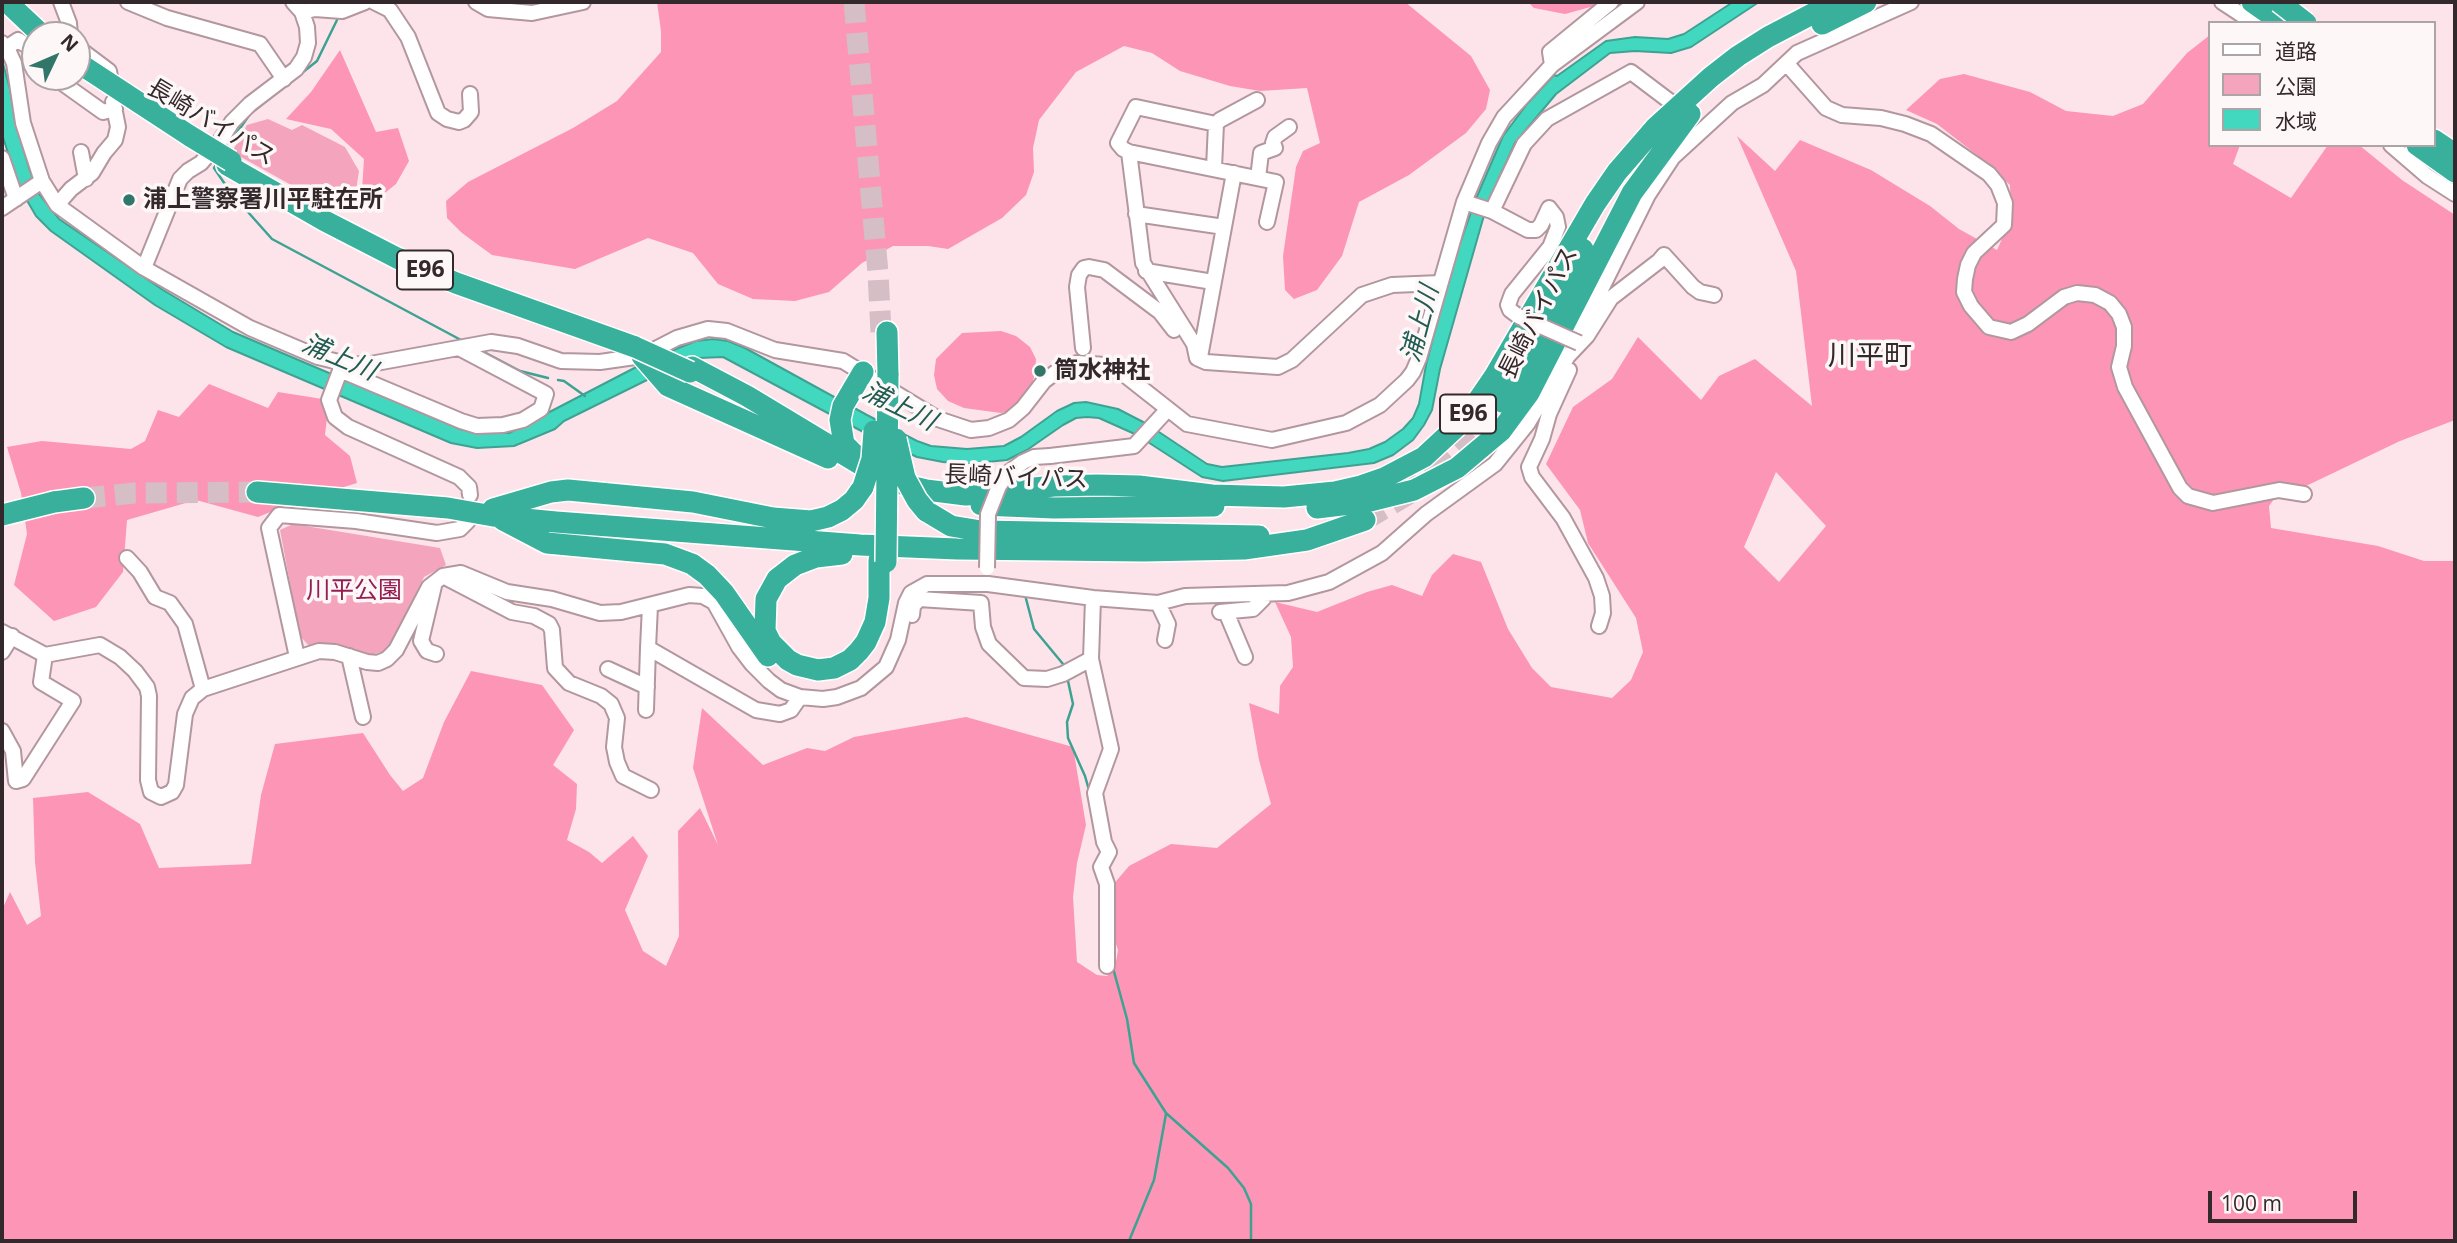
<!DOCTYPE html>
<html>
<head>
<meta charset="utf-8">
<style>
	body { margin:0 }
	#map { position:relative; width:2457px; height:1243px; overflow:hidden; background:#fde4eb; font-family:"Open Sans","Noto Sans JP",sans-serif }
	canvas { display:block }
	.frame { position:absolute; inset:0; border:4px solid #33282b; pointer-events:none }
	.legend { position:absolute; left:2208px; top:21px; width:228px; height:126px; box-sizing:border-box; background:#fdf7f8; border:2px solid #aca4a6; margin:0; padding:9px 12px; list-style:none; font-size:21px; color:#33282b }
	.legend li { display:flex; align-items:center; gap:14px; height:35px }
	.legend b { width:35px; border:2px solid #aca4a6 }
	.north { position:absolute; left:21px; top:21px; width:70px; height:70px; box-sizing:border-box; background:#fdf7f8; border:2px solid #aca4a6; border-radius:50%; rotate:46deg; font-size:19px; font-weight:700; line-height:28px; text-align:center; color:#33282b }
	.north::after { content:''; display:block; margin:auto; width:24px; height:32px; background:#327669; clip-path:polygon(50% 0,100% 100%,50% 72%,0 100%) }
	.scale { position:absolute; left:2208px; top:1191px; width:149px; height:32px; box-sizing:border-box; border:4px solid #33282b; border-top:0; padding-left:9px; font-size:21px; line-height:24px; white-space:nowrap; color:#33282b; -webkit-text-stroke:5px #fdf7f8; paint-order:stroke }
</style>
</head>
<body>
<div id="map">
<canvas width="2457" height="1243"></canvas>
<div class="frame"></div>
<ul class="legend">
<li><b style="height:9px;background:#fff"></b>道路</li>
<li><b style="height:19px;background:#f4a4bc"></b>公園</li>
<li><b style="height:19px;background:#42d7bf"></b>水域</li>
</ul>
<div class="north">N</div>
<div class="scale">100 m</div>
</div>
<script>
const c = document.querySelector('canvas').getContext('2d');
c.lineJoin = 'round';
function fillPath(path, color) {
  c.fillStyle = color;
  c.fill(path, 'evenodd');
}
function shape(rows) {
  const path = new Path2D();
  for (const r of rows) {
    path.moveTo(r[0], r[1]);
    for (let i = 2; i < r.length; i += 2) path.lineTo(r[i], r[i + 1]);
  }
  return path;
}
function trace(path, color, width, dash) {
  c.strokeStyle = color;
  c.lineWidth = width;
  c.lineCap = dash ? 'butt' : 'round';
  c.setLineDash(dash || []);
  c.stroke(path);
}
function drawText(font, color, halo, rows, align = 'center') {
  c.font = font + ' "Open Sans","Noto Sans JP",sans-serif';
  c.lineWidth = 7;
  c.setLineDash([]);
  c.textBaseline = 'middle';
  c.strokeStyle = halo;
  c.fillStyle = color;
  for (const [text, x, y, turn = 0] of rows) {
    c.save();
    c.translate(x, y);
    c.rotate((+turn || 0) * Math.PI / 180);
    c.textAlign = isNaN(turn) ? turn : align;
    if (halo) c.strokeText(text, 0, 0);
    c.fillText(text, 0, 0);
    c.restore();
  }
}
fillPath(shape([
	[268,119,292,130,302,125,345,147,359,171,353,209,327,205,232,152,247,125],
	[293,524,440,548,446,565,424,577,388,650,367,656,333,645,310,647,300,636,280,530]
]), '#f4a4bc');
fillPath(shape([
	[657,2,1405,2,1471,56,1490,90,1486,109,1466,133,1409,175,1359,202,1342,256,1317,290,1294,299,1285,290,1283,256,1296,167,1303,151,1320,143,1307,88,1260,91,1230,86,1180,71,1152,53,1124,46,1076,72,1039,120,1033,148,1034,172,1026,195,1002,218,948,249,928,246,893,246,862,263,829,292,795,301,753,299,718,284,693,253,648,238,575,269,492,255,462,233,447,218,446,201,468,182,573,128,617,101,661,52,661,31],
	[1528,2,1596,2,1594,6,1565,14,1534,8],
	[2210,35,2210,145,2240,145,2233,164,2291,198,2328,145,2359,145,2402,180,2455,215,2455,420,2400,441,2306,486,2279,492,2269,506,2271,528,2378,546,2424,561,2455,561,2455,1241,2,1241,2,910,10,892,27,925,41,916,35,862,33,798,88,792,140,824,159,868,251,864,261,795,275,744,363,733,390,775,403,791,423,778,444,722,471,671,542,685,574,730,553,765,577,784,576,809,567,840,589,852,602,863,633,836,648,856,625,910,643,951,666,966,679,936,678,831,700,808,718,845,693,768,702,708,763,765,807,748,825,751,854,737,966,717,1073,747,1086,825,1077,863,1073,897,1077,962,1097,975,1107,976,1115,967,1118,950,1111,929,1112,886,1129,866,1171,844,1217,848,1271,804,1259,760,1249,703,1279,714,1280,686,1293,667,1291,637,1275,602,1317,612,1367,592,1392,585,1422,596,1432,575,1453,554,1481,562,1508,629,1532,668,1551,687,1612,698,1631,680,1643,652,1636,618,1588,543,1580,510,1546,464,1573,407,1612,379,1638,337,1701,400,1719,376,1755,359,1812,406,1796,271,1737,136,1775,171,1800,140,1871,170,1930,206,1959,229,1997,250,2011,219,2010,185,1977,155,1937,124,1906,110,1940,79,1964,74,2030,92,2066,111,2113,116,2143,104,2187,53],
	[1776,472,1826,526,1779,582,1744,547],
	[340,50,376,132,398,128,409,161,396,184,376,200,361,207,364,159,331,129,286,119,311,92],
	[1001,331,1016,336,1030,347,1036,359,1035,374,1030,390,1015,410,1001,413,964,408,948,401,937,389,934,375,936,359,962,333],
	[209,384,268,408,278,392,329,400,325,435,350,456,357,483,295,502,258,517,196,500,127,520,123,572,96,607,54,621,14,585,27,534,21,493,7,447,42,441,131,449,145,441,158,410,179,417]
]), '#fc95b6');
const water = shape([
	[1733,2,1759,2,1691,47,1671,53,1635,51,1610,53,1556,94,1515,143,1487,205,1440,369,1432,410,1424,425,1413,440,1393,455,1374,463,1223,481,1202,477,1137,435,1099,418,1087,417,1076,418,1063,425,1027,450,1007,460,967,464,943,462,917,457,867,434,723,357,699,358,651,378,564,421,555,429,514,446,477,448,451,443,226,347,155,305,51,231,36,216,18,185,2,134,2,60,10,89,15,121,30,171,39,194,59,219,163,290,233,332,460,429,479,433,509,433,644,363,653,362,671,351,696,341,713,339,728,341,745,348,867,415,917,441,931,446,967,449,1004,446,1021,437,1057,411,1074,403,1086,402,1118,409,1147,424,1207,464,1222,467,1348,453,1369,449,1385,442,1403,429,1413,418,1419,404,1426,365,1451,269,1475,201,1503,136,1527,104,1554,75,1557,76,1606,41,1635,37,1668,39,1684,34,1733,2]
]);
fillPath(water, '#42d7bf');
trace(water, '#3ea293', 2);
trace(shape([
	[227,147,250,114,317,61,337,20],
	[218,162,214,168,231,193,272,239,461,340],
	[484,352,520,371,548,378],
	[558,380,564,381,585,396],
	[1025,595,1034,629,1063,664],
	[1068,681,1073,704,1067,722,1068,738,1085,776,1089,790],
	[1113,968,1127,1019,1134,1063,1166,1113,1228,1168,1244,1188,1251,1204,1251,1241],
	[1129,1241,1154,1180,1166,1114]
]), '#3ea293', 2.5);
trace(shape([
	[854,2,878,273,881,332],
	[1437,472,1467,444,1502,402],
	[84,498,135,493,257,492],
	[1343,516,1388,493,1435,459],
	[1365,520,1409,494]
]), '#d5bec5', 21, [21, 10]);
const minor = shape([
	[61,2,69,23,70,35],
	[128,2,167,18,260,44,284,79],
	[374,2,390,10,408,37,438,113,447,119,459,122,464,120,471,112,470,94],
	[476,2,488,9,532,13,583,2],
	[2222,2,2254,23],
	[302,12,315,9,342,11,365,2],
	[2,43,8,50,14,63,23,123,42,181,57,205,144,268,250,328,318,357,343,363,365,365,491,342,518,346,561,361,600,362,642,356,677,338,708,329,727,331,775,350,843,361,938,419,971,430,989,428,1009,420,1023,408,1044,381,1056,372,1077,363,1091,364,1104,365,1121,372,1187,424,1272,440,1346,423,1380,405,1407,380,1413,372,1419,358,1464,202,1489,143,1504,117,1552,65,1637,2],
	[77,47,109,71,110,77],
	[6,48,18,40,29,47,35,63],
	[1787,64,1826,108,1842,115,1881,118,1905,124,1931,134,1989,174,1998,185,2005,203,2004,225,1974,253,1968,265,1965,279,1964,292,1971,306,1989,327,2011,332,2028,324,2064,297,2077,293,2095,295,2110,303,2119,314,2124,327,2124,346,2119,367,2125,387,2180,488,2188,496,2213,503,2279,490,2304,494],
	[1552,65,1550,52,1611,2],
	[54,77,103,112,115,109],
	[1216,124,1220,120,1257,100],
	[2391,145,2427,176,2455,194],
	[81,152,86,179],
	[1129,152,1143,263,1194,344,1197,358,1206,362,1278,367,1292,360,1362,295,1392,285,1440,283],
	[2,158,16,199],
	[1214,168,1216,124,1136,107,1118,143,1123,149,1129,152,1276,182,1267,222],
	[1258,178,1261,153,1275,148,1273,143,1275,137,1289,127],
	[1464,202,1492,211,1528,230,1536,230,1541,225,1549,208,1556,217,1558,227,1550,247,1512,294,1508,305,1510,310,1518,316],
	[57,205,71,189,92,173,104,153,115,140,118,127,113,102],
	[2,208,42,181],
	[1492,211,1524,144,1547,119,1631,72,1672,103],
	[1136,214,1224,227],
	[144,268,180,179,188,171,201,163,220,141,232,122,250,104,296,69,304,57,308,43,307,27,302,12,293,2],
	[1146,271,1213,282],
	[1579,334,1648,195,1673,157,1732,103,1763,85,1797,53,1911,2],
	[1083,348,1077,287,1079,275,1084,268,1089,267,1104,270,1160,312,1174,330],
	[1200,357,1234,173],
	[343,363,329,400,335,417,348,427,459,477,469,487,470,495],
	[340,370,461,421,477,426,503,425,523,420,541,409,546,394,459,348],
	[1569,370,1549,414,1542,439,1529,467,1532,477,1563,518,1596,578,1602,596,1603,613,1599,626],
	[1050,456,1134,446,1168,409],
	[127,558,140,572,155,597,170,603,185,624,203,689],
	[443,576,512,612,534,616,549,624,552,630,555,668,569,683,601,696,611,704,617,718,614,747,617,762,623,776,651,790],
	[434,586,421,641,427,651,436,654],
	[1093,598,1091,659,1111,749,1095,793,1104,842,1109,852,1101,867,1107,884,1107,966],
	[1158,603,1168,624,1165,640],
	[650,606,648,648,756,710,780,714,791,710,800,697],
	[1220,612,1253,609,1263,599,1262,594],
	[1226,612,1245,657],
	[912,615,913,606,919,599,981,603,983,627,989,644,1024,678,1047,679,1063,674,1091,659],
	[2,632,45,655,100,645,120,657,135,671,147,687,149,696,148,780,151,792,161,797,172,792,176,785,185,714,192,698,203,689,319,651,335,652,367,662,378,663,387,659,396,650,429,587,443,576,461,573,507,592,552,599,600,613,621,612,689,595,703,596,714,602,739,647,752,664,769,681,781,690,800,697,823,699,837,697,861,688,886,667,898,640,906,603,911,593,927,584,988,584,1093,598,1158,603,1185,596,1288,593,1329,582,1382,553,1426,514,1495,464,1528,423,1568,356,1587,336,1611,298,1659,261,1664,255,1693,287,1700,292,1714,295],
	[2,652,12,636],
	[349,656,363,717],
	[297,657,269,528,279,515,356,521,437,533,460,529,468,521],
	[608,669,647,687],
	[646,710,648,648],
	[2,731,13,751,16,781,23,779,73,701,41,682,45,655]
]);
const highway = shape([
	[7,2,42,35],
	[2252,2,2282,23],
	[1822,24,1866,2],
	[77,62,190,136],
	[2434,140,2455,154],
	[2417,145,2455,172],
	[227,165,325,221,397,258,456,283,635,347],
	[887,332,888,375],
	[642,356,668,386,828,458],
	[692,367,747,396,873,472,902,484,926,490,966,495,1054,486,1098,485,1139,486,1212,495,1284,497,1335,492,1361,486,1384,478,1424,457,1466,418,1494,377,1595,204,1617,172,1656,127,1711,77,1738,56,1768,37,1835,2],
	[1502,402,1526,362,1583,249],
	[859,459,844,444,840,420,843,406,863,372],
	[257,492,448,508,493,516,556,522,860,545,957,549,1144,551,1244,549,1307,540,1365,520],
	[54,502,84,498],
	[981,505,1054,508,1214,506],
	[1317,508,1366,502,1414,490,1457,468,1501,431,1529,393,1632,193,1690,114],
	[493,509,551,492,568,490,693,502,773,518,811,521,828,517,842,510,854,500,863,487],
	[926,511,951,526,981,531,1259,536],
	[503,520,547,543,665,554,692,564,707,575,724,593,768,656],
	[842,554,816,557,795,565,777,579,766,599,765,631,771,643,788,660,797,665,818,670,834,668,850,660,859,651,866,642,875,622,879,598,879,560]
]);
trace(minor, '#b3979f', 18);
trace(highway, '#fff', 24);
trace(minor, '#fff', 14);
trace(highway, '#38b09c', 21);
const minorBridge = shape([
	[1518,316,1579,343],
	[987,568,988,514,999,486,1008,473,1023,462,1034,457,1050,456]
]);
const highwayBridge = shape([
	[2279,2,2306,23],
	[190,136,231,161],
	[635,347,690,372],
	[896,439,905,478,917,500,926,511],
	[863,487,872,459,874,431],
	[2,515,54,502],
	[886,562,888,375]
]);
trace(minorBridge, '#b3979f', 18, []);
trace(highwayBridge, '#fff', 24, []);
trace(minorBridge, '#fff', 14);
trace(highwayBridge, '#38b09c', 21);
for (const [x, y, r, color] of [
	[129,200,7,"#327669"],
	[1040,371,7,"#327669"]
]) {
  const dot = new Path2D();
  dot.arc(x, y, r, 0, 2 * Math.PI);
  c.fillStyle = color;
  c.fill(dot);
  trace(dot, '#fdf7f8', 2.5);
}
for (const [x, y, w] of [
	[425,270,56],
	[1468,414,56]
]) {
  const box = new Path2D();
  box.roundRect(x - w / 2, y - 19.5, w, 39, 5);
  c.fillStyle = '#fdf7f8';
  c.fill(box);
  trace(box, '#33282b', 2);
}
drawText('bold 23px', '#33282b', null, [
	["E96",425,270],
	["E96",1468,414]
]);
drawText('24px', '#33282b', '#fdf7f8', [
	["長崎バイパス",211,123,31],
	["長崎バイパス",1539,313,-63],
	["長崎バイパス",1016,478,2]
]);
drawText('bold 24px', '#33282b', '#fdf7f8', [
	["浦上警察署川平駐在所",143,200],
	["筒水神社",1054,371]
], 'left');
drawText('24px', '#941d51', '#fdf7f8', [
	["川平公園",354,591]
]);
drawText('italic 26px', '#215c52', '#fdf7f8', [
	["浦上川",1421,324,-75],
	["浦上川",339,358,23],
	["浦上川",899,407,26]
]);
drawText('28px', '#33282b', '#fdf7f8', [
	["川平町",1870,357]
]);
</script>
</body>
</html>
